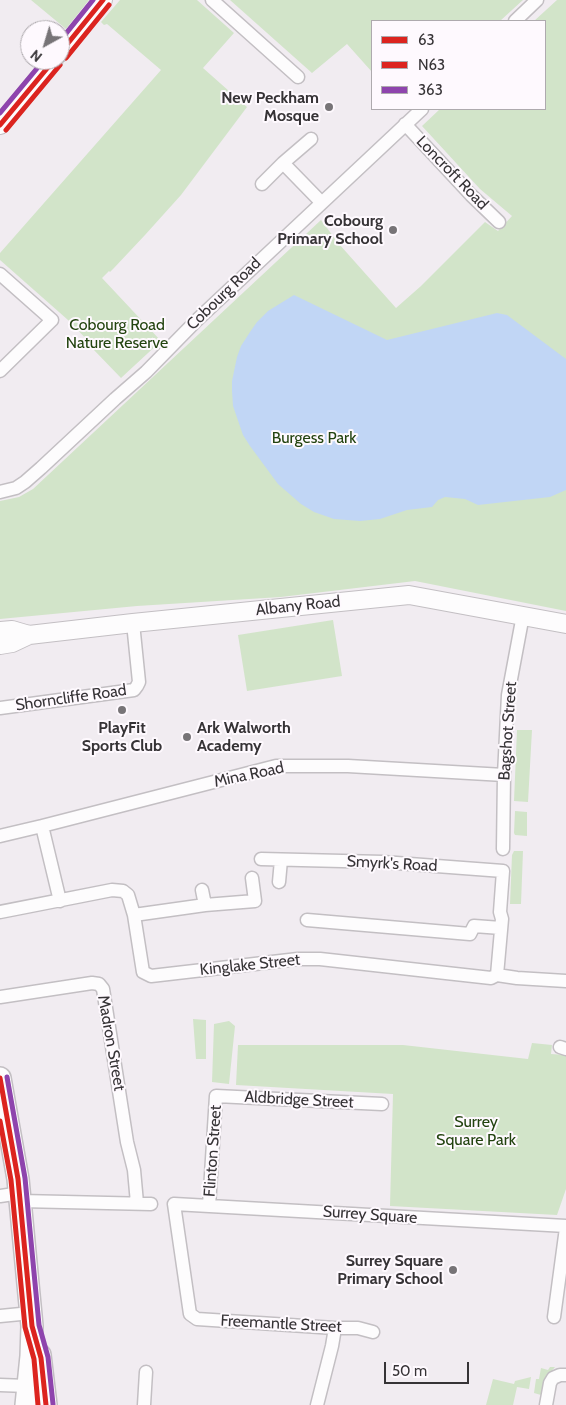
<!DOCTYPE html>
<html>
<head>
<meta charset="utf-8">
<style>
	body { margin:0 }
	#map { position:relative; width:566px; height:1405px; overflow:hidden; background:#f1ecf1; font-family:Cabin,sans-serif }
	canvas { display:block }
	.legend { position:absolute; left:371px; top:20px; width:175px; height:90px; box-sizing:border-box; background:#fef9fe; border:1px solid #aeaaae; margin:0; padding:6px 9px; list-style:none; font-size:15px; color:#363336 }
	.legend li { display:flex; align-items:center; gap:10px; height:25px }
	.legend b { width:25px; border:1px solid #aeaaae }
	.north { position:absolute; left:20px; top:20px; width:50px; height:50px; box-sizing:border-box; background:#fef9fe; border:1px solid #aeaaae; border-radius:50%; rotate:219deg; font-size:14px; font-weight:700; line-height:20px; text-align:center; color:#363336 }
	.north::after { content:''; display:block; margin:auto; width:18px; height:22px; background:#777477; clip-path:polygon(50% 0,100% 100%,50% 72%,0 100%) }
	.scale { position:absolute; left:384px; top:1362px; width:85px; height:22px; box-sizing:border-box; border:2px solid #363336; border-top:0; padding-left:6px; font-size:15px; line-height:18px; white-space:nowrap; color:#363336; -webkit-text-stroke:4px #fef9fe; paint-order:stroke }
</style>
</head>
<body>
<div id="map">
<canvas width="566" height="1405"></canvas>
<ul class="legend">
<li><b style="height:6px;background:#dc241f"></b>63</li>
<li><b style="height:6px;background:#dc241f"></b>N63</li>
<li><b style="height:6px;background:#8e44ad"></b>363</li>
</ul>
<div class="north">N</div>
<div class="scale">50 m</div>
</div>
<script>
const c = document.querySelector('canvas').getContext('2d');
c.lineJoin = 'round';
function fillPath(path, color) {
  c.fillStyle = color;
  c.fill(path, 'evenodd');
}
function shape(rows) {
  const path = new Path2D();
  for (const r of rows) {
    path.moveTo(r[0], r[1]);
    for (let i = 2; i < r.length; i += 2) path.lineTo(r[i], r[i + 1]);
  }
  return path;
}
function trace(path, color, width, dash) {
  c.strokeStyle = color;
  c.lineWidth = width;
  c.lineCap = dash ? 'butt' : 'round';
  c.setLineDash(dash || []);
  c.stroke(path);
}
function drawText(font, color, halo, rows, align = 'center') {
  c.font = font + ' Cabin,sans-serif';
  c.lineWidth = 4;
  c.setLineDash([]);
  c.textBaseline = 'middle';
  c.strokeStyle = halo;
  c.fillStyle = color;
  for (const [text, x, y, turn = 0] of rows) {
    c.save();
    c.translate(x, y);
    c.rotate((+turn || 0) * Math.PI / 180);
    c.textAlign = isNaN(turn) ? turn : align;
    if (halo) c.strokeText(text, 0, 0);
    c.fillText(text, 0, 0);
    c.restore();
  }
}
fillPath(shape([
	[31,0,89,0,66,29],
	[120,0,197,0,234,33,203,68,247,107,181,195,145,235,114,268,110,272,109,271,102,278,161,341,121,378,92,348,93,346,68,320,0,260,0,253,161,70,107,24,104,25,101,22],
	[230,0,523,0,500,21,372,21,372,72,347,44,312,73],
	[557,0,566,0,566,611,415,581,281,597,137,606,0,619,0,501,19,497,33,489,321,220,339,244,396,308,421,286,485,222,498,231,512,216,480,189,422,126,440,109,545,109,545,21,534,21],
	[333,620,342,676,247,691,238,635],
	[517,730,532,730,528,802,514,801],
	[515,811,527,812,527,836,515,835,514,833],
	[514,851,523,851,521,904,510,904,512,855],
	[193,1019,206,1020,206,1059,196,1059],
	[229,1021,235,1026,229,1084,212,1082,214,1024],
	[532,1043,552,1045,551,1054,566,1055,566,1189,557,1215,390,1206,393,1094,236,1085,238,1045,403,1045,528,1059],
	[550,1367,555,1367,544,1380,541,1395,534,1393,536,1379,539,1379,541,1368,548,1370],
	[531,1377,529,1389,517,1387,513,1405,486,1405,493,1379,514,1384,515,1381]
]), '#d2e4c9');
fillPath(shape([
	[294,295,387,340,497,313,507,315,566,359,566,490,550,497,478,505,465,499,445,497,438,500,432,507,407,510,380,519,360,521,334,519,314,512,301,504,278,484,250,446,243,435,233,406,232,391,232,381,237,357,241,346,250,332,257,322,268,311]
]), '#c1d6f5');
const minor = shape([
	[212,0,298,77],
	[515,21,537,0],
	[405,124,471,195,499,222],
	[283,163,311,139],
	[262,184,283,163,321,202],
	[0,274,52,320,0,371],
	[0,492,16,488,25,482,41,468,115,399,146,372,197,320,422,109],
	[0,708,134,690,137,686,139,682,133,623],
	[42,826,60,901],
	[0,836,42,826,276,766,348,766,504,775],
	[503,849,504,775,508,695,523,615],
	[261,859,383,862,503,871,500,912,502,919,497,975],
	[279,882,281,860],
	[202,890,205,905],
	[0,912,112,890,123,891,128,895,134,915,143,972,151,976,298,959,320,959,491,978,497,975,517,978,566,981],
	[134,915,205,905,255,901,252,878],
	[307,920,470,934,474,926,501,928],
	[0,997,92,983,99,984,103,989,127,1142,134,1170,137,1203],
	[560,1047,566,1049],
	[0,1196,20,1193],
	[21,1201,151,1204],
	[209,1206,216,1096,382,1104],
	[0,1316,31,1313],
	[554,1317,566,1228],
	[373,1332,358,1328,335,1328,197,1319,190,1314,174,1204,566,1226],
	[0,1385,27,1386],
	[144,1405,146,1372],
	[317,1405,332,1346,335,1328],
	[546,1405,550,1383,553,1378,560,1375,566,1375]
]);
const secondary = shape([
	[60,53,103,0],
	[0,125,54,60],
	[0,631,12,630,29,635],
	[0,645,12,643,29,635,133,623,409,595,566,624]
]);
const trunk = shape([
	[0,1078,18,1179,32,1326,31,1356,26,1405],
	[40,1355,46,1405]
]);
trace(minor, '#c3bfc3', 15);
trace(secondary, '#c3bfc3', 20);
trace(trunk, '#c3bfc3', 24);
trace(minor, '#fdfcfd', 12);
trace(secondary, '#fdfcfd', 18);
trace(trunk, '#fdfcfd', 21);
trace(shape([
	[60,53,103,0],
	[0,125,54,60],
	[0,1078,18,1179,32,1326,41,1358,46,1405]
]), '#dc241f', 5);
trace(shape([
	[66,58,109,5],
	[6,130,60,65],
	[0,1121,11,1180,25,1327,34,1359,38,1405]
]), '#dc241f', 5);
trace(shape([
	[60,41,93,0],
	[0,113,44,60],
	[7,1077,25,1178,39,1325,48,1357,53,1404]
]), '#8e44ad', 5);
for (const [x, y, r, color] of [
	[329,107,5,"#777477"],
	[393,230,5,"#777477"],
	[122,710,5,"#777477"],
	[187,737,5,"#777477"],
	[453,1270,5,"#777477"]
]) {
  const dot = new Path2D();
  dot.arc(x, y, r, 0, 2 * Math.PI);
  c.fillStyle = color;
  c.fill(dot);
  trace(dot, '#fef9fe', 2);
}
drawText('bold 16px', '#363336', '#fef9fe', [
	["New Peckham",319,98],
	["Mosque",319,116],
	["Cobourg",383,221],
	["Primary School",383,239],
	["PlayFit",122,728,"center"],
	["Sports Club",122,746,"center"],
	["Ark Walworth",197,728,"left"],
	["Academy",197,746,"left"],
	["Surrey Square",443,1261],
	["Primary School",443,1279]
], 'right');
drawText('16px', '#363336', '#fef9fe', [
	["Loncroft Road",452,173,46],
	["Cobourg Road",224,294,-44],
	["Albany Road",298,606,-6],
	["Shorncliffe Road",71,698,-8],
	["Bagshot Street",508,731,-86],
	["Mina Road",249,775,-12],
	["Smyrk's Road",392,864,3],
	["Kinglake Street",250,965,-6],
	["Madron Street",111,1043,80],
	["Aldbridge Street",299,1100,3],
	["Flinton Street",213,1151,-86],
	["Surrey Square",370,1215,4],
	["Freemantle Street",281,1324,3]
]);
drawText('16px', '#22430f', '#fef9fe', [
	["Cobourg Road",117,325],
	["Nature Reserve",117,343],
	["Burgess Park",314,438],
	["Surrey",476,1122],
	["Square Park",476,1140]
]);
</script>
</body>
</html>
